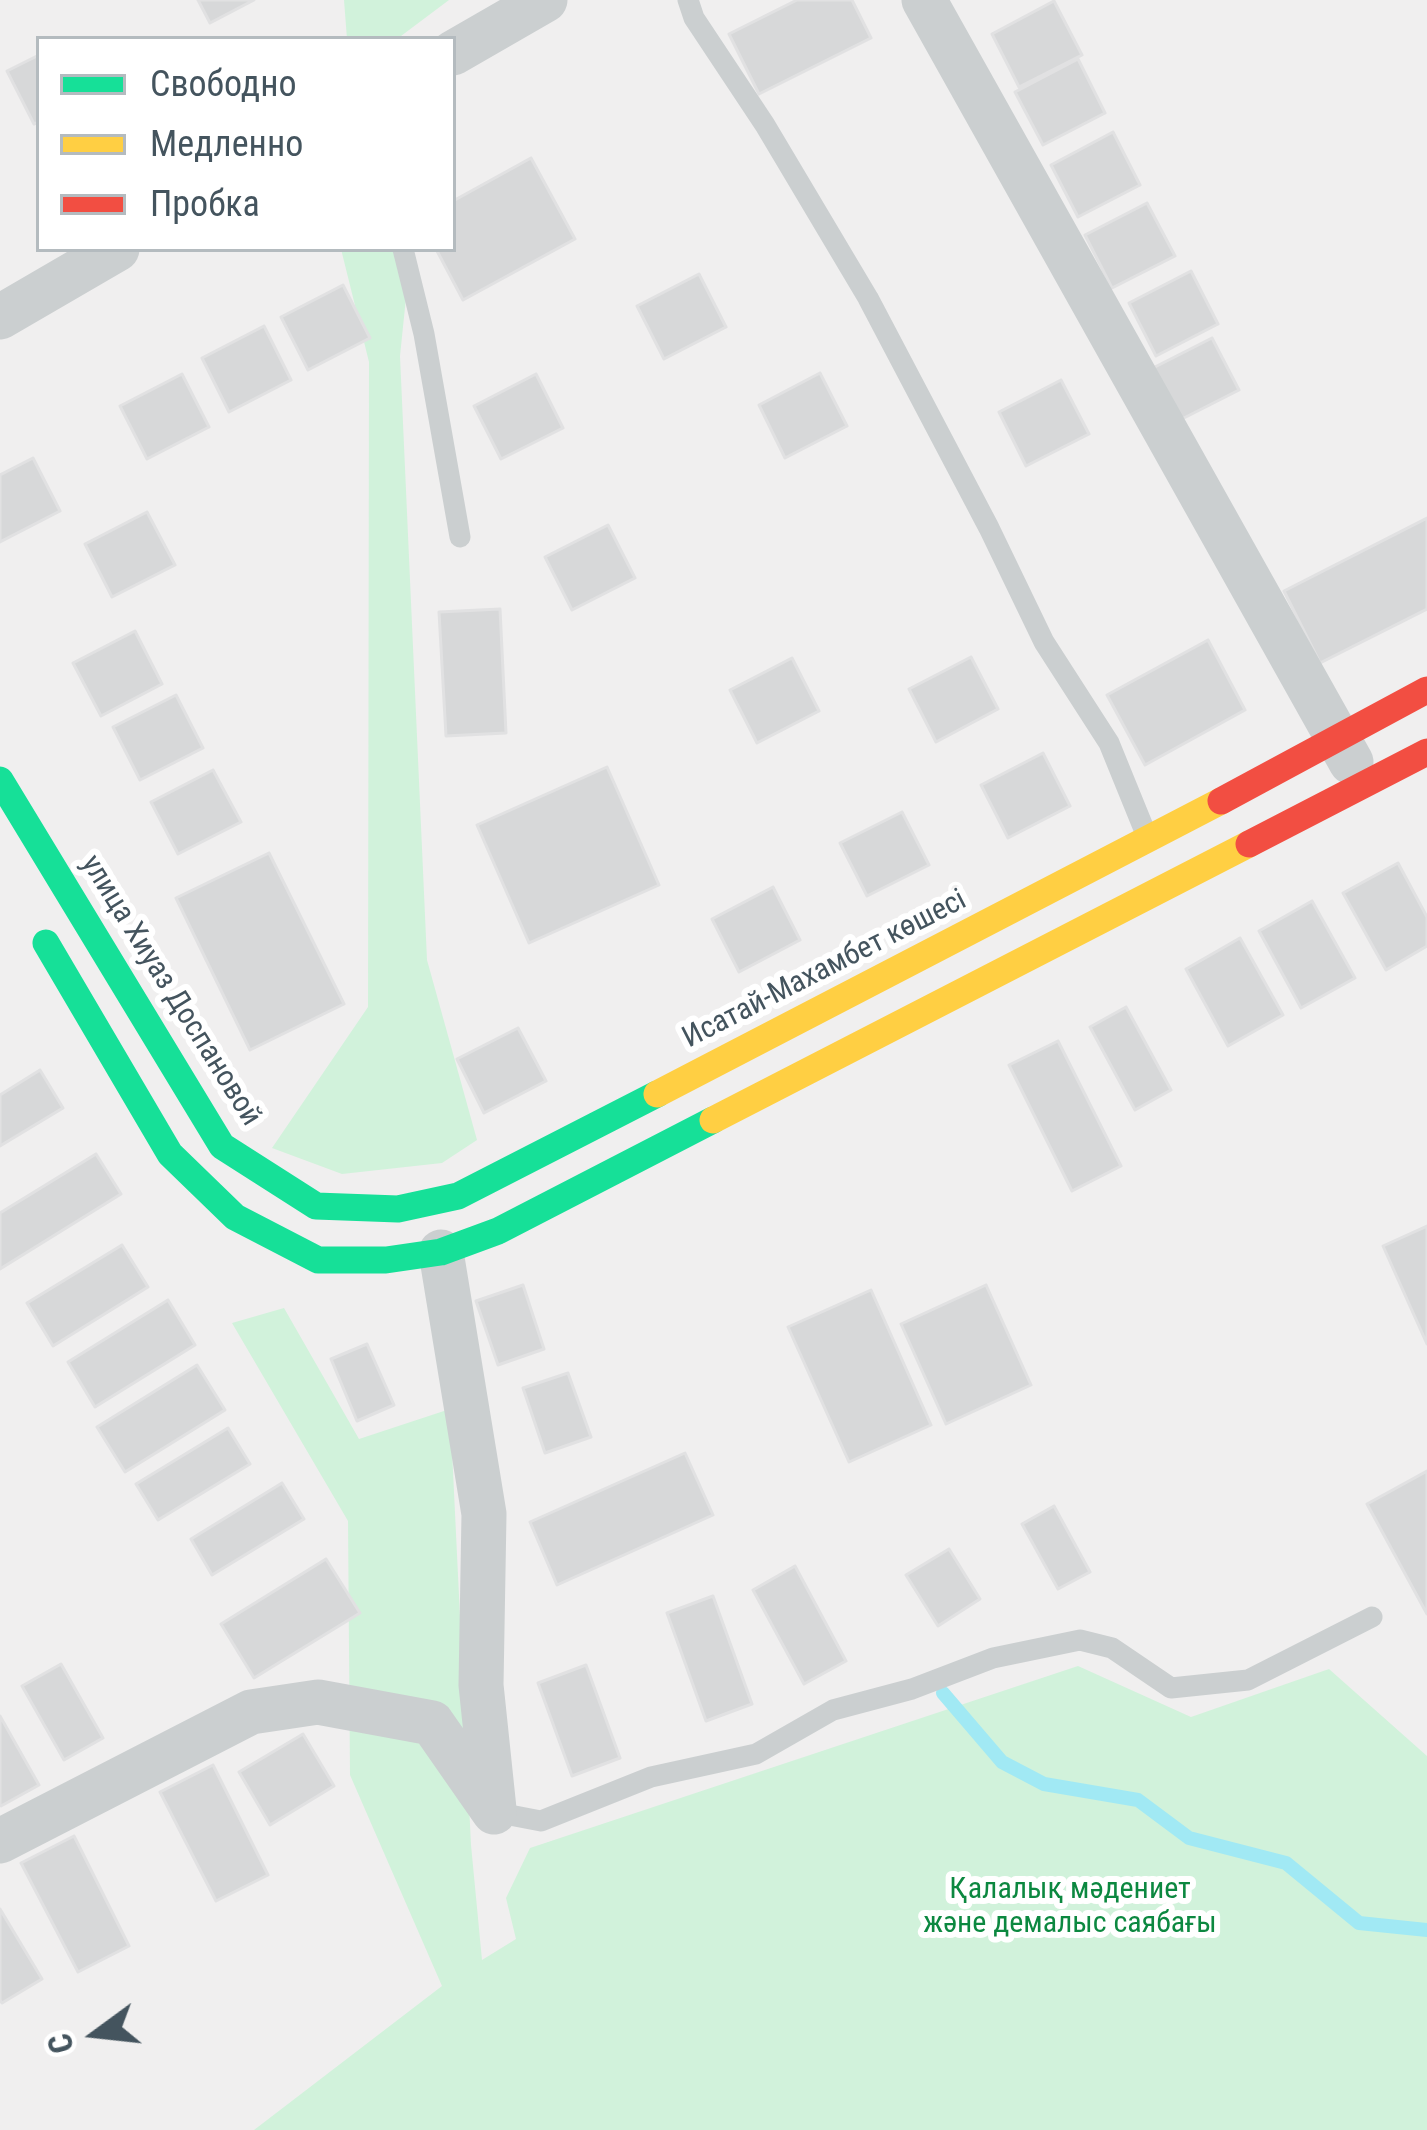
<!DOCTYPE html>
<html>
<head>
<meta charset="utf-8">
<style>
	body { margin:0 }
	#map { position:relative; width:1427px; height:2130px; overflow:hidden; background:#f0efef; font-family:"Roboto Condensed",sans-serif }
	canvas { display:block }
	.legend { position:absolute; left:36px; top:36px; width:420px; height:216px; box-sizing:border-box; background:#fff; border:3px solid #b4bbbf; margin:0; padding:15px 21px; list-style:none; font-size:36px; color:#44545e }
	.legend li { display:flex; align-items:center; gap:24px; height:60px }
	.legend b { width:60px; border:3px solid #b4bbbf }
	.north { position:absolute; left:36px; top:1974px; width:120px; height:120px; -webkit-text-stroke:9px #fff; paint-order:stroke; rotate:255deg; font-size:33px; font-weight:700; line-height:48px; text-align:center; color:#44545e }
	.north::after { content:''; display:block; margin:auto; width:42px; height:54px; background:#44545e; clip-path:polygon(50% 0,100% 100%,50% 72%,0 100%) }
</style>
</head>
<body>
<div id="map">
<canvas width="1427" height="2130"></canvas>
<ul class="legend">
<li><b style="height:15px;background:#16e098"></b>Свободно</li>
<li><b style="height:15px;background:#ffcf43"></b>Медленно</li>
<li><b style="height:15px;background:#f24e42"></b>Пробка</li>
</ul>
<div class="north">С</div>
</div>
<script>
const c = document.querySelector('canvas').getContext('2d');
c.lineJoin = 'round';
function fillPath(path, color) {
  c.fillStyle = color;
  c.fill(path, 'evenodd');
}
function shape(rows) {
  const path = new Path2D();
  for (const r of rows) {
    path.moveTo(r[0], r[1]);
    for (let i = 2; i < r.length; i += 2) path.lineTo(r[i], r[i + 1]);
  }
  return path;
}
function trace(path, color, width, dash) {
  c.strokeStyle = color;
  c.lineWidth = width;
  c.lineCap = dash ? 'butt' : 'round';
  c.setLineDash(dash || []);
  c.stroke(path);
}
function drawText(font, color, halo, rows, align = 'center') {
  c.font = font + ' "Roboto Condensed",sans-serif';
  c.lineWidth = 12;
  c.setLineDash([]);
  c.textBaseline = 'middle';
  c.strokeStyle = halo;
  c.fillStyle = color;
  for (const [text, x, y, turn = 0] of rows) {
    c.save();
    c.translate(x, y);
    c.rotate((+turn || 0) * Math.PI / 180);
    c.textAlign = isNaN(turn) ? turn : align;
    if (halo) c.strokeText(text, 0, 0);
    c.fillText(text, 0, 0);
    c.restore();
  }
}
fillPath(shape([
	[344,0,449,0,397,39,347,39],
	[341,249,411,249,400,356,427,960,477,1140,442,1163,342,1174,272,1148,368,1007,369,362],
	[284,1308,359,1439,450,1409,471,1845,482,1960,516,1939,506,1898,530,1848,1078,1666,1191,1717,1329,1669,1427,1756,1427,2130,254,2130,442,1986,350,1775,348,1521,232,1323]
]), '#d1f2db');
trace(shape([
	[943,1693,1002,1762,1044,1784,1138,1800,1189,1838,1286,1863,1359,1923,1427,1930]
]), '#a1e9f4', 14);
const building = shape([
	[198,0,254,0,210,23,198,0],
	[797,0,852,0,871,38,759,94,729,34,797,0],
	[1054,1,1082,55,1019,87,992,34,1054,1],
	[39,55,39,122,34,124,7,71,39,55],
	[1078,59,1105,113,1043,145,1015,92,1078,59],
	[1113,132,1140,185,1078,217,1051,165,1113,132],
	[531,158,575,239,463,300,436,249,453,249,453,201,531,158],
	[1147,203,1175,256,1112,288,1085,235,1147,203],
	[1191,271,1218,324,1156,356,1129,303,1191,271],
	[699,274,726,327,664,359,637,306,699,274],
	[343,285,370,338,308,370,281,317,343,285],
	[264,326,291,380,229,412,202,358,264,326],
	[1212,338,1239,390,1176,422,1149,370,1212,338],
	[820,373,847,426,785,458,759,405,820,373],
	[182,374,209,427,147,459,120,406,182,374],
	[536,374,563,428,501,459,474,406,536,374],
	[1061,380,1089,434,1026,466,999,412,1061,380],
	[33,458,60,511,0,542,0,475,33,458],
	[147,512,175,565,112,597,85,544,147,512],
	[1427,518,1427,609,1320,663,1284,591,1427,518],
	[608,525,635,578,572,610,545,557,608,525],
	[500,609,506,733,446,736,439,612,500,609],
	[135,631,162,684,101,716,73,663,135,631],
	[1208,640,1245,710,1145,765,1107,695,1208,640],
	[971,657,998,709,936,742,909,689,971,657],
	[792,658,819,711,757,743,730,690,792,658],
	[176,695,203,748,140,780,113,727,176,695],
	[1043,753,1070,806,1008,838,981,785,1043,753],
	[607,767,659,885,529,943,477,825,607,767],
	[213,770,241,822,178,854,151,802,213,770],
	[902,812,929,865,867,896,840,843,902,812],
	[269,853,344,1004,250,1050,176,898,269,853],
	[1398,863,1427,917,1427,946,1386,970,1343,893,1398,863],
	[773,887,800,940,739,972,712,919,773,887],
	[1312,901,1355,978,1301,1008,1259,931,1312,901],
	[1240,938,1283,1015,1228,1046,1186,969,1240,938],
	[1126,1007,1171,1090,1135,1110,1090,1027,1126,1007],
	[518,1028,546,1081,484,1113,457,1059,518,1028],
	[1058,1041,1121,1166,1072,1191,1009,1065,1058,1041],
	[40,1070,63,1108,0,1146,0,1095,40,1070],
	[96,1154,121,1194,0,1269,0,1213,96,1154],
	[1427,1226,1427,1344,1383,1246,1427,1226],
	[122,1245,148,1287,53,1346,27,1303,122,1245],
	[523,1285,544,1349,498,1365,476,1301,523,1285],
	[986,1285,1031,1385,946,1424,901,1324,986,1285],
	[871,1290,931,1425,849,1462,788,1327,871,1290],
	[168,1300,195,1345,95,1407,68,1362,168,1300],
	[367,1344,394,1405,357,1421,331,1359,367,1344],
	[197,1365,225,1410,125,1472,97,1427,197,1365],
	[568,1373,591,1437,545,1453,523,1388,568,1373],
	[228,1428,250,1464,158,1520,136,1484,228,1428],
	[685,1453,713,1515,557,1585,530,1522,685,1453],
	[1427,1471,1427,1614,1367,1504,1427,1471],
	[282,1483,304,1519,212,1575,191,1539,282,1483],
	[1054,1506,1090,1572,1058,1589,1022,1524,1054,1506],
	[949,1549,980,1599,938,1626,906,1575,949,1549],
	[326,1559,360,1613,254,1678,221,1624,326,1559],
	[795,1566,846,1661,804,1684,753,1590,795,1566],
	[713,1596,752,1704,706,1721,667,1613,713,1596],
	[61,1664,103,1738,64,1760,22,1686,61,1664],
	[586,1665,620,1758,572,1776,538,1683,586,1665],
	[0,1716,39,1785,1,1806,0,1805,0,1716],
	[303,1734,334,1786,270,1825,239,1772,303,1734],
	[213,1765,268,1875,216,1901,160,1792,213,1765],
	[74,1836,129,1946,78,1972,21,1863,74,1836],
	[0,1909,42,1979,2,2003,0,2000,0,1909]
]);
fillPath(building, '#d7d8d9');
trace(building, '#e1e1e2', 3);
trace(shape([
	[688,0,694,18,765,125,868,298,989,528,1044,642,1109,743,1146,834],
	[403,249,424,334,460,537],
	[494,1812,541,1821,651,1777,756,1754,833,1710,912,1689,993,1658,1080,1640,1112,1648,1171,1688,1248,1680,1372,1617]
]), '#cbcfd0', 21);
trace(shape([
	[924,0,1351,762],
	[453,53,545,0],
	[0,317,117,249],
	[441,1252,484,1514,481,1685,494,1809],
	[0,1841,251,1712,318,1702,432,1723,494,1812]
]), '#cbcfd0', 45);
trace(shape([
	[0,780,222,1146,316,1206,398,1209,458,1196,657,1094],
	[46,943,170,1154,235,1217,318,1260,386,1260,441,1252,498,1231,713,1120]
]), '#16e098', 27);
trace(shape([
	[657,1094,1221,801],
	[713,1120,1249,844]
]), '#ffcf43', 27);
trace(shape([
	[1221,801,1427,690],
	[1249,844,1427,752]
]), '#f24e42', 27);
drawText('30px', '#44545e', '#fff', [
	["Исатай-Махамбет көшесі",825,970,-27],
	["улица Хиуаз Доспановой",170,991,58]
]);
drawText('30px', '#0c8840', '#fff', [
	["Қалалық мәдениет",1070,1890],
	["және демалыс саябағы",1070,1924]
]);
</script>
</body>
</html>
